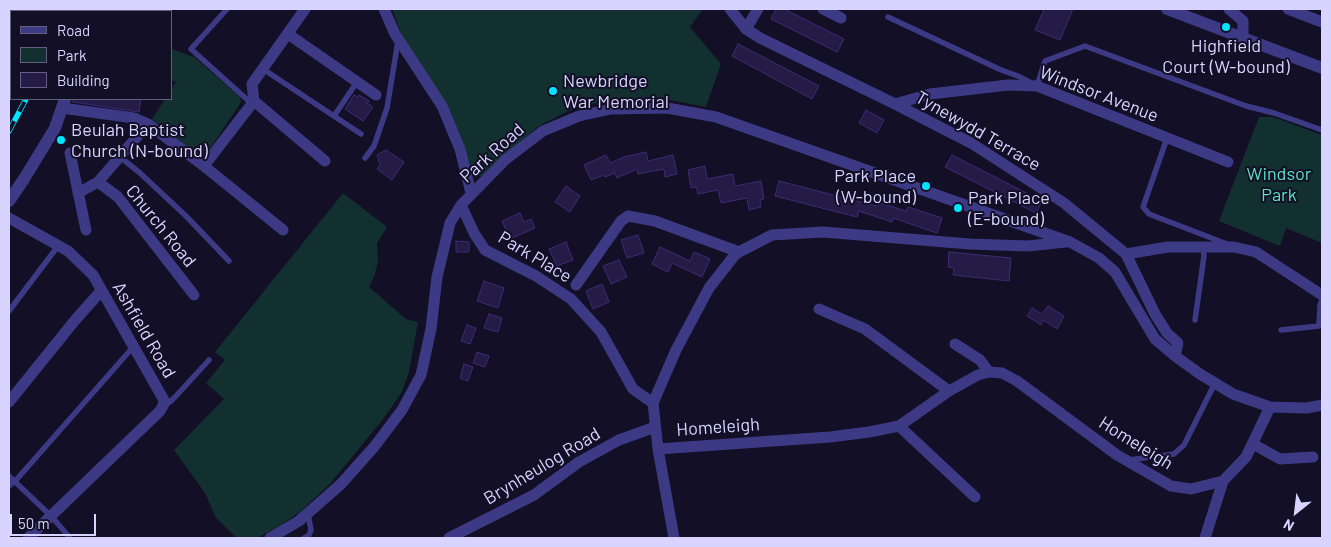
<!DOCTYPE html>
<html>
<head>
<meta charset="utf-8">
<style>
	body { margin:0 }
	#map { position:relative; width:1331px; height:547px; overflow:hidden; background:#130f26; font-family:Barlow,sans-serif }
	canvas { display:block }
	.frame { position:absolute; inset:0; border:10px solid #d9d4ff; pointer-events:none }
	.legend { position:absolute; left:10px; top:10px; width:162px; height:90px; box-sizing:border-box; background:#130f26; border:1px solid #625e7d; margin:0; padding:6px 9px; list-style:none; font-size:15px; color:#d9d4ff }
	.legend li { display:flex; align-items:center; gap:10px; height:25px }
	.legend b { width:25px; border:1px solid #625e7d }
	.north { position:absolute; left:1271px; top:487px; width:50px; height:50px; -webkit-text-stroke:4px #130f26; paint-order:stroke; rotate:209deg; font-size:14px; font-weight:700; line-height:20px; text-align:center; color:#d9d4ff }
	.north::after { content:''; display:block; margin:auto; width:18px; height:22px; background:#d9d4ff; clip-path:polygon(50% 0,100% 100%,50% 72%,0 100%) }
	.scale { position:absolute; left:10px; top:514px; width:86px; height:22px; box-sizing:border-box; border:2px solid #d9d4ff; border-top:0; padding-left:6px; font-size:15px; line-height:18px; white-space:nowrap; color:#d9d4ff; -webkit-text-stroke:4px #130f26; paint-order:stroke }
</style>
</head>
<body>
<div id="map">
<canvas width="1331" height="547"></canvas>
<div class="frame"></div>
<ul class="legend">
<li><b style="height:6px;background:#3d3a85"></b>Road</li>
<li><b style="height:14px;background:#12302f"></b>Park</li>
<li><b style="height:14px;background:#241b47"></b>Building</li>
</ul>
<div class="north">N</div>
<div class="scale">50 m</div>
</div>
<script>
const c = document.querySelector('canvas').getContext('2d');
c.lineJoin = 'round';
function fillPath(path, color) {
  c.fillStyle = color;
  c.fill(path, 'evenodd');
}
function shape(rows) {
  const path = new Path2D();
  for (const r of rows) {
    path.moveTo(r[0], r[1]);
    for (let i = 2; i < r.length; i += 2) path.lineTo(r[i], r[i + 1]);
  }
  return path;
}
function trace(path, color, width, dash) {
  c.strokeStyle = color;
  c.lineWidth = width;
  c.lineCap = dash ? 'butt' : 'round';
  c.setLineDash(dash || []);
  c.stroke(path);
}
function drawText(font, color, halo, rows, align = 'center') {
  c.font = font + ' Barlow,sans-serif';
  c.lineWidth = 4;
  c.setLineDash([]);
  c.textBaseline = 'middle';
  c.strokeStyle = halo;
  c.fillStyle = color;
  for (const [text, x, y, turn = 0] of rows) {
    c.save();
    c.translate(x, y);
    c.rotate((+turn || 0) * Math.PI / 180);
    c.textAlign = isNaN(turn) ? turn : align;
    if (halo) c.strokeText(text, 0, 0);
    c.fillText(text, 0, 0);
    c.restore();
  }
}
fillPath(shape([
	[392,9,703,9,690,27,721,64,706,107,665,99,605,101,570,110,539,126,491,166,483,176,471,176,402,35],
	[171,49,194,57,240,97,241,101,240,104,209,150,202,158,198,157,152,119,165,99,171,99,171,89,176,82,171,80],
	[1259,117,1273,117,1322,135,1322,243,1286,228,1280,246,1219,221],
	[343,193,387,227,377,243,378,261,375,274,369,287,406,319,418,322,409,372,402,392,383,419,330,484,300,512,279,526,257,538,237,538,216,518,205,493,174,450,224,399,206,383,225,360,215,352]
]), '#12302f');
const building = shape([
	[776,9,784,9,844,39,837,52,771,19,776,9],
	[1044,9,1073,9,1060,40,1035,30,1044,9],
	[738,44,819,86,812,99,732,56,738,44],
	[354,95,358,97,359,95,369,101,367,103,373,107,363,121,345,109,354,95],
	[73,99,141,99,139,112,73,102,73,99],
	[866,110,884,120,877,133,859,123,866,110],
	[386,150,404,162,392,180,377,169,380,165,377,155,386,150],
	[646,152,648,161,673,155,677,174,665,177,664,169,638,174,637,169,617,178,615,173,605,177,604,175,591,180,584,165,606,155,610,163,624,157,646,152],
	[952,155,1042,201,1036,213,945,167,952,155],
	[705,166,707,179,733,174,735,186,761,181,764,199,760,200,761,207,749,210,747,198,721,203,718,190,698,194,696,187,691,188,688,170,705,166],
	[779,181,876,206,877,202,906,211,908,207,942,218,937,233,893,218,892,222,859,211,857,217,775,196,779,181],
	[566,186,580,196,570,212,555,202,566,186],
	[520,213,524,222,531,219,535,228,510,239,502,221,520,213],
	[638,235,644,253,627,258,621,240,638,235],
	[456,241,469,242,469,252,456,252,456,241],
	[566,242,573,260,557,266,549,249,566,242],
	[660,247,690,261,694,252,710,259,702,277,672,263,668,272,652,264,660,247],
	[949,252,1011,258,1009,281,953,275,954,268,948,267,949,252],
	[619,260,627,277,611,284,603,266,619,260],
	[484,281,504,288,498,308,477,301,484,281],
	[602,284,609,302,593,309,586,291,602,284],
	[1048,306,1064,316,1057,329,1043,320,1041,325,1027,316,1032,308,1042,314,1048,306],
	[489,314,502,318,498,332,484,328,489,314],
	[467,325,476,328,470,344,461,341,467,325],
	[477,352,489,356,485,367,473,363,477,352],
	[464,364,473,367,468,381,460,378,464,364]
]);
fillPath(building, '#241b47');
trace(building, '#3b2d73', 1);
trace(shape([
	[227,9,191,49,252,104],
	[888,17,1001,70,1018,76,1037,86,1045,61,1085,46,1246,106,1274,113,1322,130],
	[263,69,361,134],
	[334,116,357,82],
	[1167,138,1143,207,1149,214,1227,244],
	[120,157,140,173,187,217,229,261],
	[365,158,374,146,387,108,398,41],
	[9,311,58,246],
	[1195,320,1204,256,1203,247],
	[1281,330,1319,326,1320,305,1322,300],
	[165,402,170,402,176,396,209,360],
	[1129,460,1174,454,1184,445,1215,383],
	[9,476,52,517,70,538],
	[9,486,17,479,134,346],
	[304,538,309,535,311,530,308,514]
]), '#3d3a85', 5.5);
trace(shape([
	[305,9,252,84,254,101,325,161],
	[384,9,395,34,442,106,460,149,471,193],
	[730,9,746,29,760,38,895,104,971,143,1064,203,1126,254,1155,314,1167,333,1178,343,1175,356],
	[823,9,841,18],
	[1229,9,1243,21,1243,39],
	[1288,9,1322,22],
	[746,29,758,9],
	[288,34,376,95],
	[895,104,930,94,1008,85,1037,86,1228,162],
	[62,108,134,118,148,124,204,166,283,230],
	[70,153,86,230],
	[204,166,254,101],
	[98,182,118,197,194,295],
	[78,193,98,182,148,124],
	[461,205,474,233,485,250,536,276,571,299,601,332,633,389,653,403],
	[9,218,68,251,93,275,165,402,160,411,28,538],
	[1126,254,1168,247,1234,247,1256,252,1322,295],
	[576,285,621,221,628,216,655,221,739,252],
	[819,309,865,329,949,391],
	[955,344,980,360,989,372,1002,373,1017,381,1117,455,1171,486,1191,489,1223,481,1246,457,1270,407],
	[9,402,76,319,101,291],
	[899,426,975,497],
	[1253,444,1280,459,1313,457],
	[658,449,830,437,869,432,899,426,949,391,978,375,989,372],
	[270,538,299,521,341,484,374,447,402,410,421,375,431,329,437,277,450,223,461,205,505,160,543,131,579,116,611,109,667,108,716,117,1070,242,1099,258,1115,272,1155,339,1175,356,1200,374,1233,394,1270,407,1307,408,1322,405],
	[449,538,534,495,579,462,619,440,655,427],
	[674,538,658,449,653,403,676,350,709,288,734,256,739,252,772,235,823,232,970,244,1028,246,1065,242],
	[1205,538,1223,481]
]), '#3d3a85', 11);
trace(shape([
	[1167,9,1322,68],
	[104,11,105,9],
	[9,201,24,179,55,128,65,99]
]), '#3d3a85', 12);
const rail = shape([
	[78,11,80,9],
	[9,131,26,99]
]);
trace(rail, '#00e5ff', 5.5);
trace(rail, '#130f26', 4, [11]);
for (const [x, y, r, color] of [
	[1226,27,5,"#00e5ff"],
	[553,91,5,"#00e5ff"],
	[61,140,5,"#00e5ff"],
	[926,186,5,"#00e5ff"],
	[958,208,5,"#00e5ff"]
]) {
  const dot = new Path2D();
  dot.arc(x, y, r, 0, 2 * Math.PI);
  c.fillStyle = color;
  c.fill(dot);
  trace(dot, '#130f26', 2);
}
drawText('18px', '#d9d4ff', '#130f26', [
	["Highfield",1226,46,"center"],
	["Court (W-bound)",1226,67,"center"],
	["Newbridge",563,81],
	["War Memorial",563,102],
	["Beulah Baptist",71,130],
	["Church (N-bound)",71,151],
	["Park Place",916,176,"right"],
	["(W-bound)",916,197,"right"],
	["Park Place",968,198],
	["(E-bound)",968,219]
], 'left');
drawText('18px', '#d9d4ff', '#130f26', [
	["Windsor Avenue",1099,94,21],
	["Tynewydd Terrace",978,131,30],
	["Park Road",492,153,-42],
	["Church Road",161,226,51],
	["Park Place",535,257,31],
	["Ashfield Road",144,330,60],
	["Homeleigh",718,427,-4],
	["Homeleigh",1136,443,32],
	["Brynheulog Road",542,466,-31]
]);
drawText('18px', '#5fe0c0', '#130f26', [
	["Windsor",1279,174],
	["Park",1279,195]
]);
</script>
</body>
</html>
